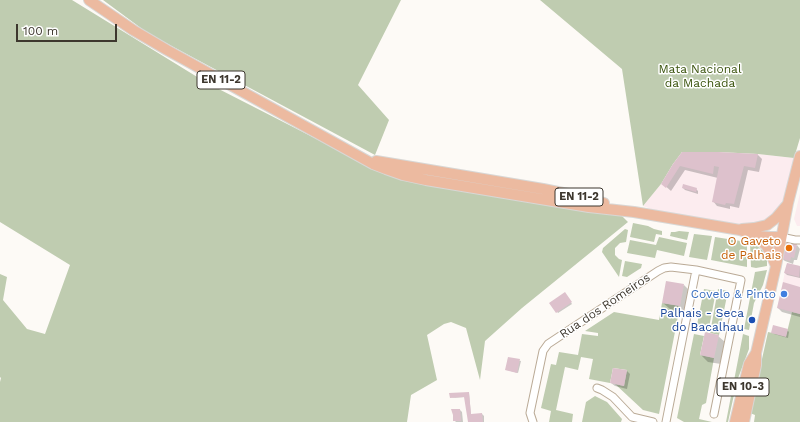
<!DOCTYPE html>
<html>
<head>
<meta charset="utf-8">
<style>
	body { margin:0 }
	#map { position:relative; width:800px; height:422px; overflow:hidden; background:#fdfaf6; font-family:"Work Sans",sans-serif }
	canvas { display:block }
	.scale { position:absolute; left:16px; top:24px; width:101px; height:18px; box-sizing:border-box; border:2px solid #3d372e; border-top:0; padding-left:5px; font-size:12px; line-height:14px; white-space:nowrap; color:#3d372e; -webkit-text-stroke:3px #fff; paint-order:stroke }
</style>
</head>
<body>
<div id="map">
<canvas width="800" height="422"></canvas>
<div class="scale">100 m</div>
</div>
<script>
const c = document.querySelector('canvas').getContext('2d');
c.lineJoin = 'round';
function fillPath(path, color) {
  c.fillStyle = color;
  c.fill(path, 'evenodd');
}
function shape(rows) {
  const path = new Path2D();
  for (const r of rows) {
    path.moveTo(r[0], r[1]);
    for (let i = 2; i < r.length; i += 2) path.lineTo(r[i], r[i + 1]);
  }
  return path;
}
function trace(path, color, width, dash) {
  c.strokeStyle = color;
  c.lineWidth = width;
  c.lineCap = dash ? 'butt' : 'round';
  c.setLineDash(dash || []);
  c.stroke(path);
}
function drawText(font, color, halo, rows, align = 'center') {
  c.font = font + ' "Work Sans",sans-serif';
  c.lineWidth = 3;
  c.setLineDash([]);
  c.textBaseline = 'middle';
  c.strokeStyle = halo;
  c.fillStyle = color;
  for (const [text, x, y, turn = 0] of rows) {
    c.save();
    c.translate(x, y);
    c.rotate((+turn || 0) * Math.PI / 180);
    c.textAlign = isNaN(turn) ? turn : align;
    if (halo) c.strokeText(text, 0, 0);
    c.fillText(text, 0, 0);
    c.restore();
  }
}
fillPath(shape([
	[682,152,718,152,758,154,794,158,785,195,776,214,768,220,752,226,656,211,643,206,661,184,673,164],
	[800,193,800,226,797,226,794,219],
	[787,263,800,266,800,314,777,308]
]), '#fcecef');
fillPath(shape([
	[0,0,72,0,207,83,389,176,622,216,628,222,522,308,485,341,480,380,466,328,451,322,444,324,427,335,437,380,411,395,407,422,0,422,0,382,1,378,0,377,0,274,7,277,3,300,27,329,45,334,70,265,0,222],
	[103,0,401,0,358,85,389,120,375,155,166,43,149,34],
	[540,0,800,0,800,138,794,158,758,154,718,152,682,152,673,164,661,184,643,206,622,69],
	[633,223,648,226,654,229,662,231,662,235,656,234,654,242,630,237],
	[625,229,628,230,626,242,620,243,615,248,615,255,619,259,622,260,619,277,602,252,603,248],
	[679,231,689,232,687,240,670,236,671,232,675,232],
	[694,234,712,236,707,260,689,257],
	[659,237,687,243,684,256,657,250,655,258,627,253,630,240,656,245],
	[715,237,747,242,747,267,711,260],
	[750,243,753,243,761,249,764,253,767,260,767,266,756,268,751,267],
	[625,261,642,264,641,268,627,277,622,276],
	[767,270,763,285,754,303,749,330,744,329,755,272],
	[704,289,716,291,708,333,696,330],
	[718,289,728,291,719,335,710,333],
	[662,303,680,306,659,414,643,410,615,384,624,386,627,370,613,368,610,383,589,379,593,359,581,357,578,370,565,367,556,410,573,414,572,422,549,422,551,411,541,408,551,364,556,365,559,352,578,355,582,334,598,336,598,333,585,331,614,312,659,320],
	[792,312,800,314,800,422,754,422,755,415,750,413,768,332,786,336],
	[694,334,704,336,700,355,714,358,706,403,702,405,699,419,712,422,684,422,677,418],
	[743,334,749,336,749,349,737,381,728,422,726,422],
	[595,396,607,402,622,419,621,422,582,422,586,402]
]), '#bfccb0');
fillPath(shape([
	[758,155,762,159,759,172,748,170,739,208,730,206,730,209,717,206,713,201,718,178,685,170,671,191,662,183,674,165],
	[683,188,696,189,698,191,698,194,685,190],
	[797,245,800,249,797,260,794,260,793,264,785,261,781,258],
	[787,265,800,267,800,278,787,275,785,273],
	[684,285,690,291,686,313,670,309,663,303],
	[800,288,800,317,782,312,778,308],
	[565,293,572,304,558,313,550,303],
	[787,330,789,332,788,338,774,334,772,332],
	[718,336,725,342,721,364,708,362,701,355],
	[508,358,521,361,518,373,507,370],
	[627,371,630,374,627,389,615,386,611,383],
	[469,393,471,415,482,414,484,416,484,422,469,422,466,397,451,398],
	[460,410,462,412,463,422,456,422,454,420]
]), '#0003');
fillPath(shape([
	[682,152,718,152,758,154,755,168,744,166,734,204,726,203,725,205,712,202,719,167,714,166,713,174,680,166,666,188,661,184,673,164],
	[683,184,697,188,696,192,682,188],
	[784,241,797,244,794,258,791,257,790,261,780,258],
	[787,263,800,266,799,277,784,273],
	[666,281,684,284,680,306,662,303],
	[783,282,800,287,800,314,777,308],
	[565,292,572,302,556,313,549,303],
	[773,325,788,329,786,337,771,333],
	[705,332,719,335,714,358,700,355],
	[508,357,520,359,517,373,505,370],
	[613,368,627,370,624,386,610,383],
	[469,392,471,414,482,413,483,422,468,422,464,397,450,398,449,393],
	[451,409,460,409,461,421,453,421,453,415]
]), '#ddc1cc');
const street = shape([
	[781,237,795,240,800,240],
	[597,388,602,390,613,397,632,417,653,422],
	[533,422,530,413,543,351,548,344,658,271,664,268,671,267,696,270,741,280,714,414],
	[666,422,696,270]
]);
const primary = shape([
	[89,0,133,30,167,50,373,164,386,169,403,175,426,180,589,207,634,212,740,230,758,236,768,237,781,237],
	[376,161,543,189,578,196,604,203],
	[742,229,754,228,767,225,776,218,787,205],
	[754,236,766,245,770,252,776,266],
	[735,422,749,364,756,353],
	[744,422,756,365,756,353,776,266,788,203,800,156]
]);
trace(street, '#baaa96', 9);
trace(primary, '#d8d7d5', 12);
trace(street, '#fff', 7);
trace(primary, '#ecbaa0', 10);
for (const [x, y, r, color] of [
	[789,248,4,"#e8710a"],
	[784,294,4,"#3f7fe0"],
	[752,320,4,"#1a4fb4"]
]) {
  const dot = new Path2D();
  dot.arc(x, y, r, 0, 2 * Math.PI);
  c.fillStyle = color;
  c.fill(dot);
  trace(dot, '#fff', 1.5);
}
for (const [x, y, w] of [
	[221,80,48],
	[579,197,48],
	[743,387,52]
]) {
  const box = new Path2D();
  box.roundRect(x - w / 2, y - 9, w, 18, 3);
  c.fillStyle = '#fff';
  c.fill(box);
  trace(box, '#3d372e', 1);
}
drawText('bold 11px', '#3d372e', null, [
	["EN 11-2",221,80],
	["EN 11-2",579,197],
	["EN 10-3",743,387]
]);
drawText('12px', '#3a530d', '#fff', [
	["Mata Nacional",700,69],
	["da Machada",700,83]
]);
drawText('12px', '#c56008', '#fff', [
	["O Gaveto",781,241],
	["de Palhais",781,255]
], 'right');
drawText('12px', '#366cbe', '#fff', [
	["Covelo & Pinto",776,294]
], 'right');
drawText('12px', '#3d372e', '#fff', [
	["Rua dos Romeiros",605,306,-34]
]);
drawText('12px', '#164399', '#fff', [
	["Palhais - Seca",744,313],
	["do Bacalhau",744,327]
], 'right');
</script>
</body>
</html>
